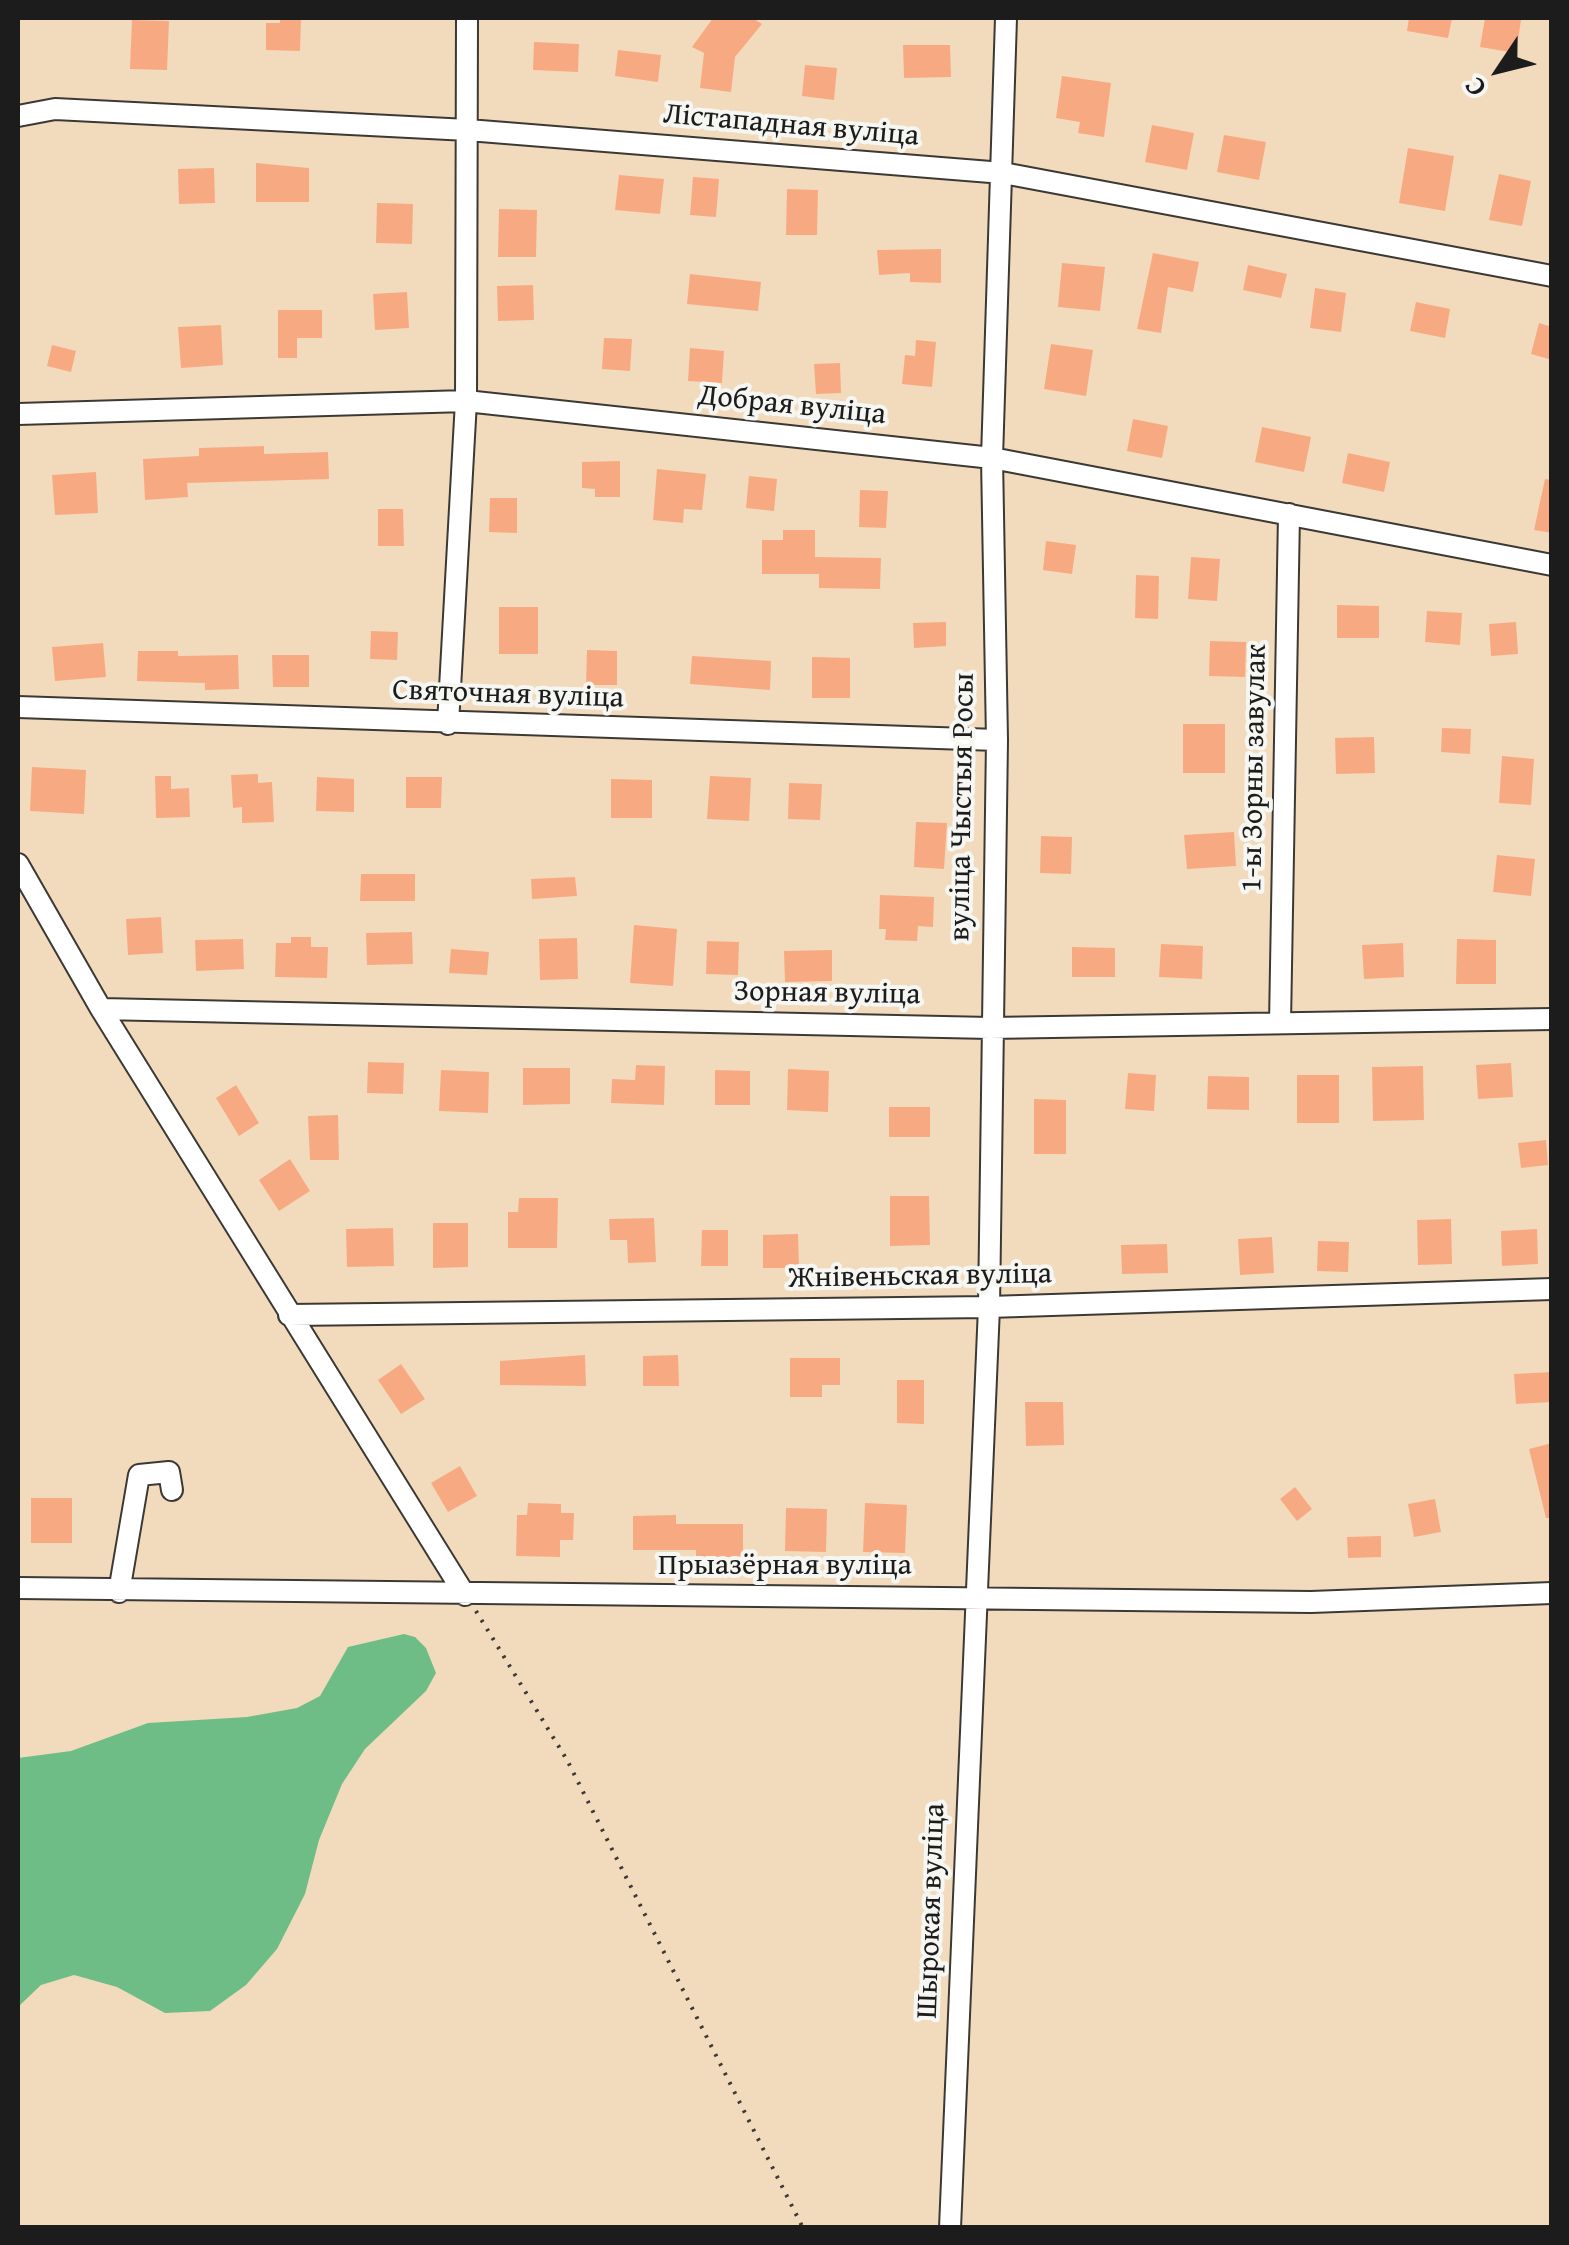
<!DOCTYPE html>
<html>
<head>
<meta charset="utf-8">
<style>
	body { margin:0 }
	#map { position:relative; width:1569px; height:2245px; overflow:hidden; background:#f2dbbd; font-family:"Gentium Book Plus",serif }
	canvas { display:block }
	.frame { position:absolute; inset:0; border:20px solid #1c1c1c; pointer-events:none }
	.north { position:absolute; left:1449px; top:20px; width:100px; height:100px; -webkit-text-stroke:8px #f6f6f2; paint-order:stroke; rotate:235deg; font-size:28px; font-weight:700; line-height:40px; text-align:center; color:#1c1c1c }
	.north::after { content:''; display:block; margin:auto; width:35px; height:45px; background:#1c1c1c; clip-path:polygon(50% 0,100% 100%,50% 72%,0 100%) }
</style>
</head>
<body>
<div id="map">
<canvas width="1569" height="2245"></canvas>
<div class="frame"></div>
<div class="north">С</div>
</div>
<script>
const c = document.querySelector('canvas').getContext('2d');
c.lineJoin = 'round';
function fillPath(path, color) {
  c.fillStyle = color;
  c.fill(path, 'evenodd');
}
function shape(rows) {
  const path = new Path2D();
  for (const r of rows) {
    path.moveTo(r[0], r[1]);
    for (let i = 2; i < r.length; i += 2) path.lineTo(r[i], r[i + 1]);
  }
  return path;
}
function trace(path, color, width, dash) {
  c.strokeStyle = color;
  c.lineWidth = width;
  c.lineCap = dash ? 'butt' : 'round';
  c.setLineDash(dash || []);
  c.stroke(path);
}
function drawText(font, color, halo, rows, align = 'center') {
  c.font = font + ' "Gentium Book Plus",serif';
  c.lineWidth = 8;
  c.setLineDash([]);
  c.textBaseline = 'middle';
  c.strokeStyle = halo;
  c.fillStyle = color;
  for (const [text, x, y, turn = 0] of rows) {
    c.save();
    c.translate(x, y);
    c.rotate((+turn || 0) * Math.PI / 180);
    c.textAlign = isNaN(turn) ? turn : align;
    if (halo) c.strokeText(text, 0, 0);
    c.fillText(text, 0, 0);
    c.restore();
  }
}
fillPath(shape([
	[404,1634,415,1637,426,1648,436,1673,426,1691,365,1749,342,1784,319,1840,305,1894,277,1949,246,1985,210,2011,165,2013,117,1987,74,1975,41,1985,18,2007,18,1758,71,1751,148,1723,247,1717,297,1708,320,1696,348,1647]
]), '#6fbd86');
fillPath(shape([
	[280,18,301,18,300,51,266,50,266,23,280,23],
	[713,18,753,18,762,24,735,57,731,92,700,88,704,53,692,47],
	[1409,18,1452,18,1448,38,1407,31],
	[1485,18,1521,20,1516,53,1480,47],
	[132,20,169,21,167,70,130,69],
	[534,42,579,44,578,72,533,70],
	[903,45,950,45,951,77,904,78],
	[618,50,661,55,658,82,615,76],
	[805,65,837,68,834,100,802,96],
	[1062,76,1111,83,1104,137,1078,133,1080,122,1056,118],
	[1152,125,1194,133,1187,170,1145,162],
	[1224,135,1266,142,1259,180,1217,172],
	[1408,148,1454,156,1445,211,1399,203],
	[256,163,309,168,309,202,256,202],
	[214,168,215,203,179,204,178,169],
	[1499,174,1531,181,1522,226,1489,220],
	[619,175,664,179,660,214,615,210],
	[693,177,719,179,716,217,690,215],
	[787,189,818,190,817,235,786,235],
	[377,203,413,204,412,244,376,243],
	[499,209,537,210,536,257,498,257],
	[941,249,941,283,910,282,910,273,879,275,877,250],
	[1153,253,1199,262,1193,292,1168,287,1161,333,1137,329],
	[1062,263,1105,267,1100,311,1058,307],
	[1248,265,1287,274,1281,298,1243,290],
	[690,274,761,282,758,311,687,304],
	[533,285,534,320,498,321,497,286],
	[1315,288,1346,293,1341,332,1310,328],
	[407,292,409,328,375,330,373,294],
	[1416,302,1450,309,1445,338,1410,331],
	[278,310,322,310,322,338,297,338,297,358,278,358],
	[1539,323,1552,327,1552,360,1531,354],
	[221,325,223,365,181,368,178,327],
	[604,338,632,339,630,371,602,369],
	[916,340,936,342,932,387,902,384,905,355,915,356],
	[1051,344,1093,350,1086,396,1044,389],
	[52,345,76,351,71,372,47,366],
	[690,348,724,351,722,383,688,381],
	[840,363,841,393,816,394,814,364],
	[1133,419,1168,426,1162,458,1127,451],
	[1262,427,1311,437,1304,472,1255,462],
	[264,446,264,454,328,452,329,479,187,483,188,497,145,500,143,459,199,456,199,448],
	[1348,453,1390,462,1384,492,1342,483],
	[620,461,620,497,595,497,595,489,582,488,582,462],
	[657,469,706,474,702,510,684,509,683,523,653,520],
	[96,472,98,513,55,515,52,475],
	[749,476,777,479,774,511,746,508],
	[1545,479,1552,480,1552,533,1534,530],
	[860,490,888,491,886,528,859,527],
	[490,498,517,498,517,533,489,532],
	[378,509,403,509,404,546,378,546],
	[783,530,815,530,815,557,881,558,880,589,819,588,819,574,762,574,762,540,783,540],
	[1046,541,1076,545,1072,574,1043,570],
	[1191,557,1220,559,1217,601,1188,599],
	[1136,575,1159,576,1158,619,1135,618],
	[1337,605,1379,606,1379,638,1337,638],
	[499,607,538,607,538,654,499,654],
	[1427,611,1462,613,1460,645,1425,642],
	[946,622,946,646,914,648,913,623],
	[1516,622,1518,654,1491,656,1489,624],
	[371,631,398,632,397,660,370,659],
	[1210,641,1246,642,1245,677,1209,676],
	[103,643,106,677,55,681,52,647],
	[587,650,617,651,617,685,586,685],
	[138,651,178,651,178,656,238,655,239,689,205,690,205,683,137,681],
	[272,655,309,655,309,687,273,687],
	[692,656,771,661,770,690,690,684],
	[812,657,850,658,850,698,812,698],
	[1183,724,1225,724,1225,773,1183,773],
	[1442,728,1471,729,1470,754,1441,752],
	[1374,737,1375,773,1336,774,1335,738],
	[1502,756,1534,759,1531,805,1499,803],
	[32,767,86,770,84,814,30,811],
	[258,774,258,783,272,782,274,822,242,823,242,807,233,808,231,775],
	[155,776,171,776,171,789,189,788,190,817,156,818],
	[710,776,751,778,749,821,707,819],
	[317,777,354,779,354,812,316,811],
	[406,777,442,777,441,808,406,808],
	[611,779,652,780,652,818,611,818],
	[789,783,822,784,820,820,788,819],
	[916,822,947,823,944,869,914,867],
	[1234,832,1236,866,1187,869,1184,835],
	[1041,836,1072,837,1071,874,1040,873],
	[1497,855,1535,859,1531,896,1493,892],
	[361,874,415,874,415,901,360,901],
	[575,877,577,896,532,899,531,879],
	[880,895,934,897,933,927,918,926,917,941,885,940,886,929,879,929],
	[161,917,163,953,128,955,126,919],
	[634,925,677,929,673,986,630,983],
	[412,932,413,964,367,965,366,933],
	[291,937,311,937,311,947,328,947,327,978,275,977,276,943,291,943],
	[577,938,578,979,540,980,539,939],
	[243,939,244,969,196,971,195,940],
	[1457,939,1496,940,1496,984,1456,984],
	[707,941,739,942,738,975,706,974],
	[1403,943,1404,977,1364,979,1362,945],
	[1161,944,1203,946,1202,979,1159,977],
	[1072,947,1115,948,1115,977,1072,977],
	[451,949,489,952,487,975,449,973],
	[832,950,832,981,785,982,784,951],
	[368,1062,404,1063,403,1094,367,1093],
	[1511,1063,1513,1097,1478,1099,1476,1065],
	[636,1065,665,1066,664,1105,611,1103,612,1079,635,1080],
	[1423,1066,1424,1120,1373,1121,1372,1067],
	[523,1068,570,1068,570,1104,523,1105],
	[788,1069,829,1071,828,1112,787,1110],
	[441,1070,489,1072,488,1113,439,1111],
	[715,1070,750,1071,750,1105,715,1105],
	[1128,1073,1156,1075,1154,1111,1125,1109],
	[1297,1075,1339,1075,1339,1123,1297,1123],
	[1208,1076,1249,1077,1249,1110,1207,1109],
	[236,1085,259,1123,239,1136,216,1098],
	[1034,1099,1066,1100,1066,1154,1034,1154],
	[889,1107,930,1107,930,1137,889,1137],
	[338,1115,339,1160,310,1160,308,1116],
	[1546,1140,1548,1165,1521,1168,1518,1143],
	[290,1159,310,1191,279,1211,259,1180],
	[890,1196,929,1196,930,1245,890,1246],
	[519,1198,558,1198,557,1248,508,1248,508,1212,518,1212],
	[654,1218,656,1262,628,1263,627,1240,610,1240,609,1219],
	[1451,1219,1452,1264,1418,1265,1417,1220],
	[433,1223,468,1223,468,1267,433,1268],
	[393,1228,394,1266,347,1267,346,1229],
	[1537,1229,1538,1264,1502,1266,1501,1231],
	[702,1230,728,1230,728,1266,701,1266],
	[798,1234,799,1268,763,1268,763,1235],
	[1272,1237,1274,1273,1240,1275,1238,1239],
	[1318,1241,1349,1242,1348,1272,1317,1271],
	[1167,1244,1168,1273,1122,1274,1121,1245],
	[585,1355,586,1386,500,1385,500,1361],
	[678,1355,679,1386,643,1386,643,1356],
	[790,1358,840,1358,840,1385,822,1385,822,1397,790,1397],
	[401,1364,425,1399,401,1414,378,1380],
	[1552,1372,1552,1402,1516,1404,1514,1374],
	[897,1380,924,1380,924,1424,897,1423],
	[1025,1402,1063,1402,1064,1445,1026,1446],
	[1552,1443,1552,1518,1546,1518,1529,1449],
	[460,1466,477,1496,448,1512,431,1483],
	[1295,1487,1312,1509,1297,1521,1280,1499],
	[31,1498,72,1498,72,1543,31,1543],
	[1435,1499,1441,1532,1414,1537,1408,1504],
	[528,1503,561,1504,561,1513,574,1513,573,1540,560,1540,560,1557,516,1556,517,1515,527,1515],
	[865,1503,907,1505,905,1553,863,1552],
	[786,1508,827,1509,826,1552,785,1551],
	[676,1515,676,1524,743,1524,743,1557,696,1557,696,1550,633,1550,633,1516],
	[1381,1536,1381,1557,1348,1558,1347,1537]
]), '#f7aa82');
const minor = shape([
	[18,116,55,109,468,130,1003,173,1552,276],
	[18,414,466,401,992,458,1552,565],
	[18,707,997,740],
	[448,724,466,401,467,18],
	[18,864,101,1009,465,1595],
	[101,1009,990,1028,1552,1019],
	[1280,1023,1289,514],
	[289,1315,989,1307,1552,1289],
	[18,1588,1311,1602,1552,1593],
	[119,1592,139,1475,169,1472,172,1490],
	[950,2228,989,1307,997,740,992,458,1006,18]
]);
trace(minor, '#3c3934', 24);
trace(shape([
	[476,1611,567,1760,803,2228]
]), '#3c3934', 4, [2.5, 8]);
trace(minor, '#fff', 20);
drawText('30px', '#1c1c1c', '#f6f6f2', [
	["Лістападная вуліца",791,126,5],
	["Добрая вуліца",792,406,6],
	["Святочная вуліца",508,695,2],
	["1-ы Зорны завулак",1255,768,-89],
	["вуліца Чыстыя Росы",963,807,-89],
	["Зорная вуліца",827,994,1],
	["Жнівеньская вуліца",920,1277,-1],
	["Прыазёрная вуліца",785,1566],
	["Шырокая вуліца",932,1911,-88]
]);
</script>
</body>
</html>
